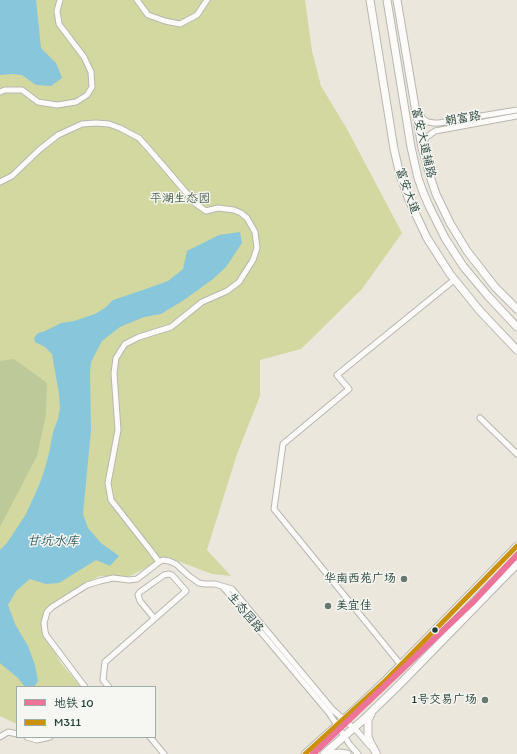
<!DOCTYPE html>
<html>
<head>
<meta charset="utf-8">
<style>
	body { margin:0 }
	#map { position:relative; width:517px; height:754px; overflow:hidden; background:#ece7dd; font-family:Itim,"LXGW WenKai TC",sans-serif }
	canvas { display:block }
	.legend { position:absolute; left:16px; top:686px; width:140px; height:52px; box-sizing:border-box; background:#f6f6f2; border:1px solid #a0aca6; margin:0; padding:5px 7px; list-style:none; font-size:12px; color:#1f3d34 }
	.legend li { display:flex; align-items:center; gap:8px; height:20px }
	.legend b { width:20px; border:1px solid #a0aca6 }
</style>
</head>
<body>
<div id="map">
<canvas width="517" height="754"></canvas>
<ul class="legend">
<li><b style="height:5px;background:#ed7499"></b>地铁 10</li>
<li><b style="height:5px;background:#cc910a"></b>M311</li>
</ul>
</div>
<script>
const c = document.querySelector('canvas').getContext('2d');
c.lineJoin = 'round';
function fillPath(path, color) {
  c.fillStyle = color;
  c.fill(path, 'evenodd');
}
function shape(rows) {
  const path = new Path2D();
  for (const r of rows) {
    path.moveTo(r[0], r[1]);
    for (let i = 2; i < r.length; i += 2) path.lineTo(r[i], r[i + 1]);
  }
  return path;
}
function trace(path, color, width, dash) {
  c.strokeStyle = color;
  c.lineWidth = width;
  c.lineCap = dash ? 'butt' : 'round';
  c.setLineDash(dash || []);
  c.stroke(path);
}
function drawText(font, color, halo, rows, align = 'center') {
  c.font = font + ' Itim,"LXGW WenKai TC",sans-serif';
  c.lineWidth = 3;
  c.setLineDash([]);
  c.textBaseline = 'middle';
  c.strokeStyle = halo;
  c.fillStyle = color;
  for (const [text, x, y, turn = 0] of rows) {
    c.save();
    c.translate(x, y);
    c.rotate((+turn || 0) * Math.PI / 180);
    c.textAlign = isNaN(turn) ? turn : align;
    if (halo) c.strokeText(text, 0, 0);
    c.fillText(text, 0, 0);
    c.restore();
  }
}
fillPath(shape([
	[0,0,305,0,312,51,321,86,347,129,402,233,362,289,301,349,260,360,260,396,237,454,207,550,231,576,212,574,167,557,130,576,99,576,48,606,41,625,60,662,81,687,17,687,17,724,0,716]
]), '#d3d8a0');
fillPath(shape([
	[14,359,47,383,46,415,37,456,0,527,0,361]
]), '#bdc999');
fillPath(shape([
	[0,0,36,0,41,48,56,63,62,78,51,86,36,85,22,75,13,74,0,75],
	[240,232,242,243,226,267,213,279,184,300,161,314,144,317,120,327,102,341,91,362,90,373,91,430,83,514,88,528,101,543,119,556,110,566,96,560,59,583,46,584,30,579,16,591,8,605,15,624,28,646,35,665,38,681,34,687,25,687,18,678,0,663,0,550,7,543,26,514,40,483,45,468,49,453,53,432,58,419,60,408,59,394,52,354,45,347,35,342,34,338,38,333,45,331,61,323,74,321,95,314,105,308,113,300,143,290,168,281,183,269,187,251,219,235]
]), '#87c6db');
const minor = shape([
	[137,0,148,15,165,21,180,24,197,15,207,0],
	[0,92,5,90,22,90,38,102,57,105,76,102,87,95,92,87,91,72,84,57,59,24,57,11,60,0],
	[417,110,423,119,428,122,434,123,439,123,517,110],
	[422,145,424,141,427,137,435,131,517,116],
	[0,182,12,176,39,150,58,135,82,124,96,123,109,124,120,128,139,138,154,155,196,204,206,211,218,208,234,210,241,213,247,218,255,232,257,248,253,260,239,282,227,291,202,302,171,327,139,337,125,344,116,358,114,373,118,430,108,483,111,500,151,551,159,562],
	[480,418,517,454],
	[223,587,329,713,350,745,358,754],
	[401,665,274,509,283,444,349,389,337,375,454,280],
	[85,687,46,635,45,631,44,623,47,612,52,607,87,585,100,581,113,578,129,580,137,579,159,562,163,560,169,561,176,564,189,576,199,583,205,584,215,584,232,589,333,710,357,731,370,746],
	[109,687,103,680,105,662,186,591,172,575,169,574,164,575,140,592,138,595,140,601,154,618],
	[0,737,8,732,17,734],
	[27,737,37,740,50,737],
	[150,737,164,754]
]);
const major = shape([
	[370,0,394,149,400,175,409,200,427,238,450,274,480,311,517,350],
	[387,0,411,147,418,178,423,192,429,206,445,238,463,266,488,296,517,327],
	[397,0,422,148,431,179,436,194,450,223,467,251,495,287,517,309],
	[371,714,368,720,368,736,370,742,376,753],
	[305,754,355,709,386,680,517,546],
	[324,754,364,719,399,685,517,564],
	[331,754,340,753,347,754]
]);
trace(minor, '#b7b7b0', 7);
trace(major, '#b7b7b0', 9);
trace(minor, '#fcfbfa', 5);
trace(major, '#fcfbfa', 7);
trace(shape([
	[305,754,386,680,517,546]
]), '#cc910a', 5);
trace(shape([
	[313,754,474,601,517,555]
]), '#ed7499', 6);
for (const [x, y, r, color] of [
	[404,579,4,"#67786f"],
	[328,606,4,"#67786f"],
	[435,630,3.5,"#1f3d34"],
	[485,700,4,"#67786f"]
]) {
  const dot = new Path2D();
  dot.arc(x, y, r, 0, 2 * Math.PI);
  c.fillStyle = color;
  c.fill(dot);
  trace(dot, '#f6f6f2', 1.5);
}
drawText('12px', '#1f3d34', '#f6f6f2', [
	["朝富路",463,119,-10],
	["富安大道辅路",423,143,77],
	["富安大道",407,191,70],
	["生态园路",245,613,50]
]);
drawText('12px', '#3f5a40', '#f6f6f2', [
	["平湖生态园",180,199]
]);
drawText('12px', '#1f3d34', '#f6f6f2', [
	["华南西苑广场",396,579],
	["美宜佳",336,606,"left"],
	["1号交易广场",477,700]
], 'right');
drawText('italic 13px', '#2e5c5e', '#f6f6f2', [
	["甘坑水库",53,542]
]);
</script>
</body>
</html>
